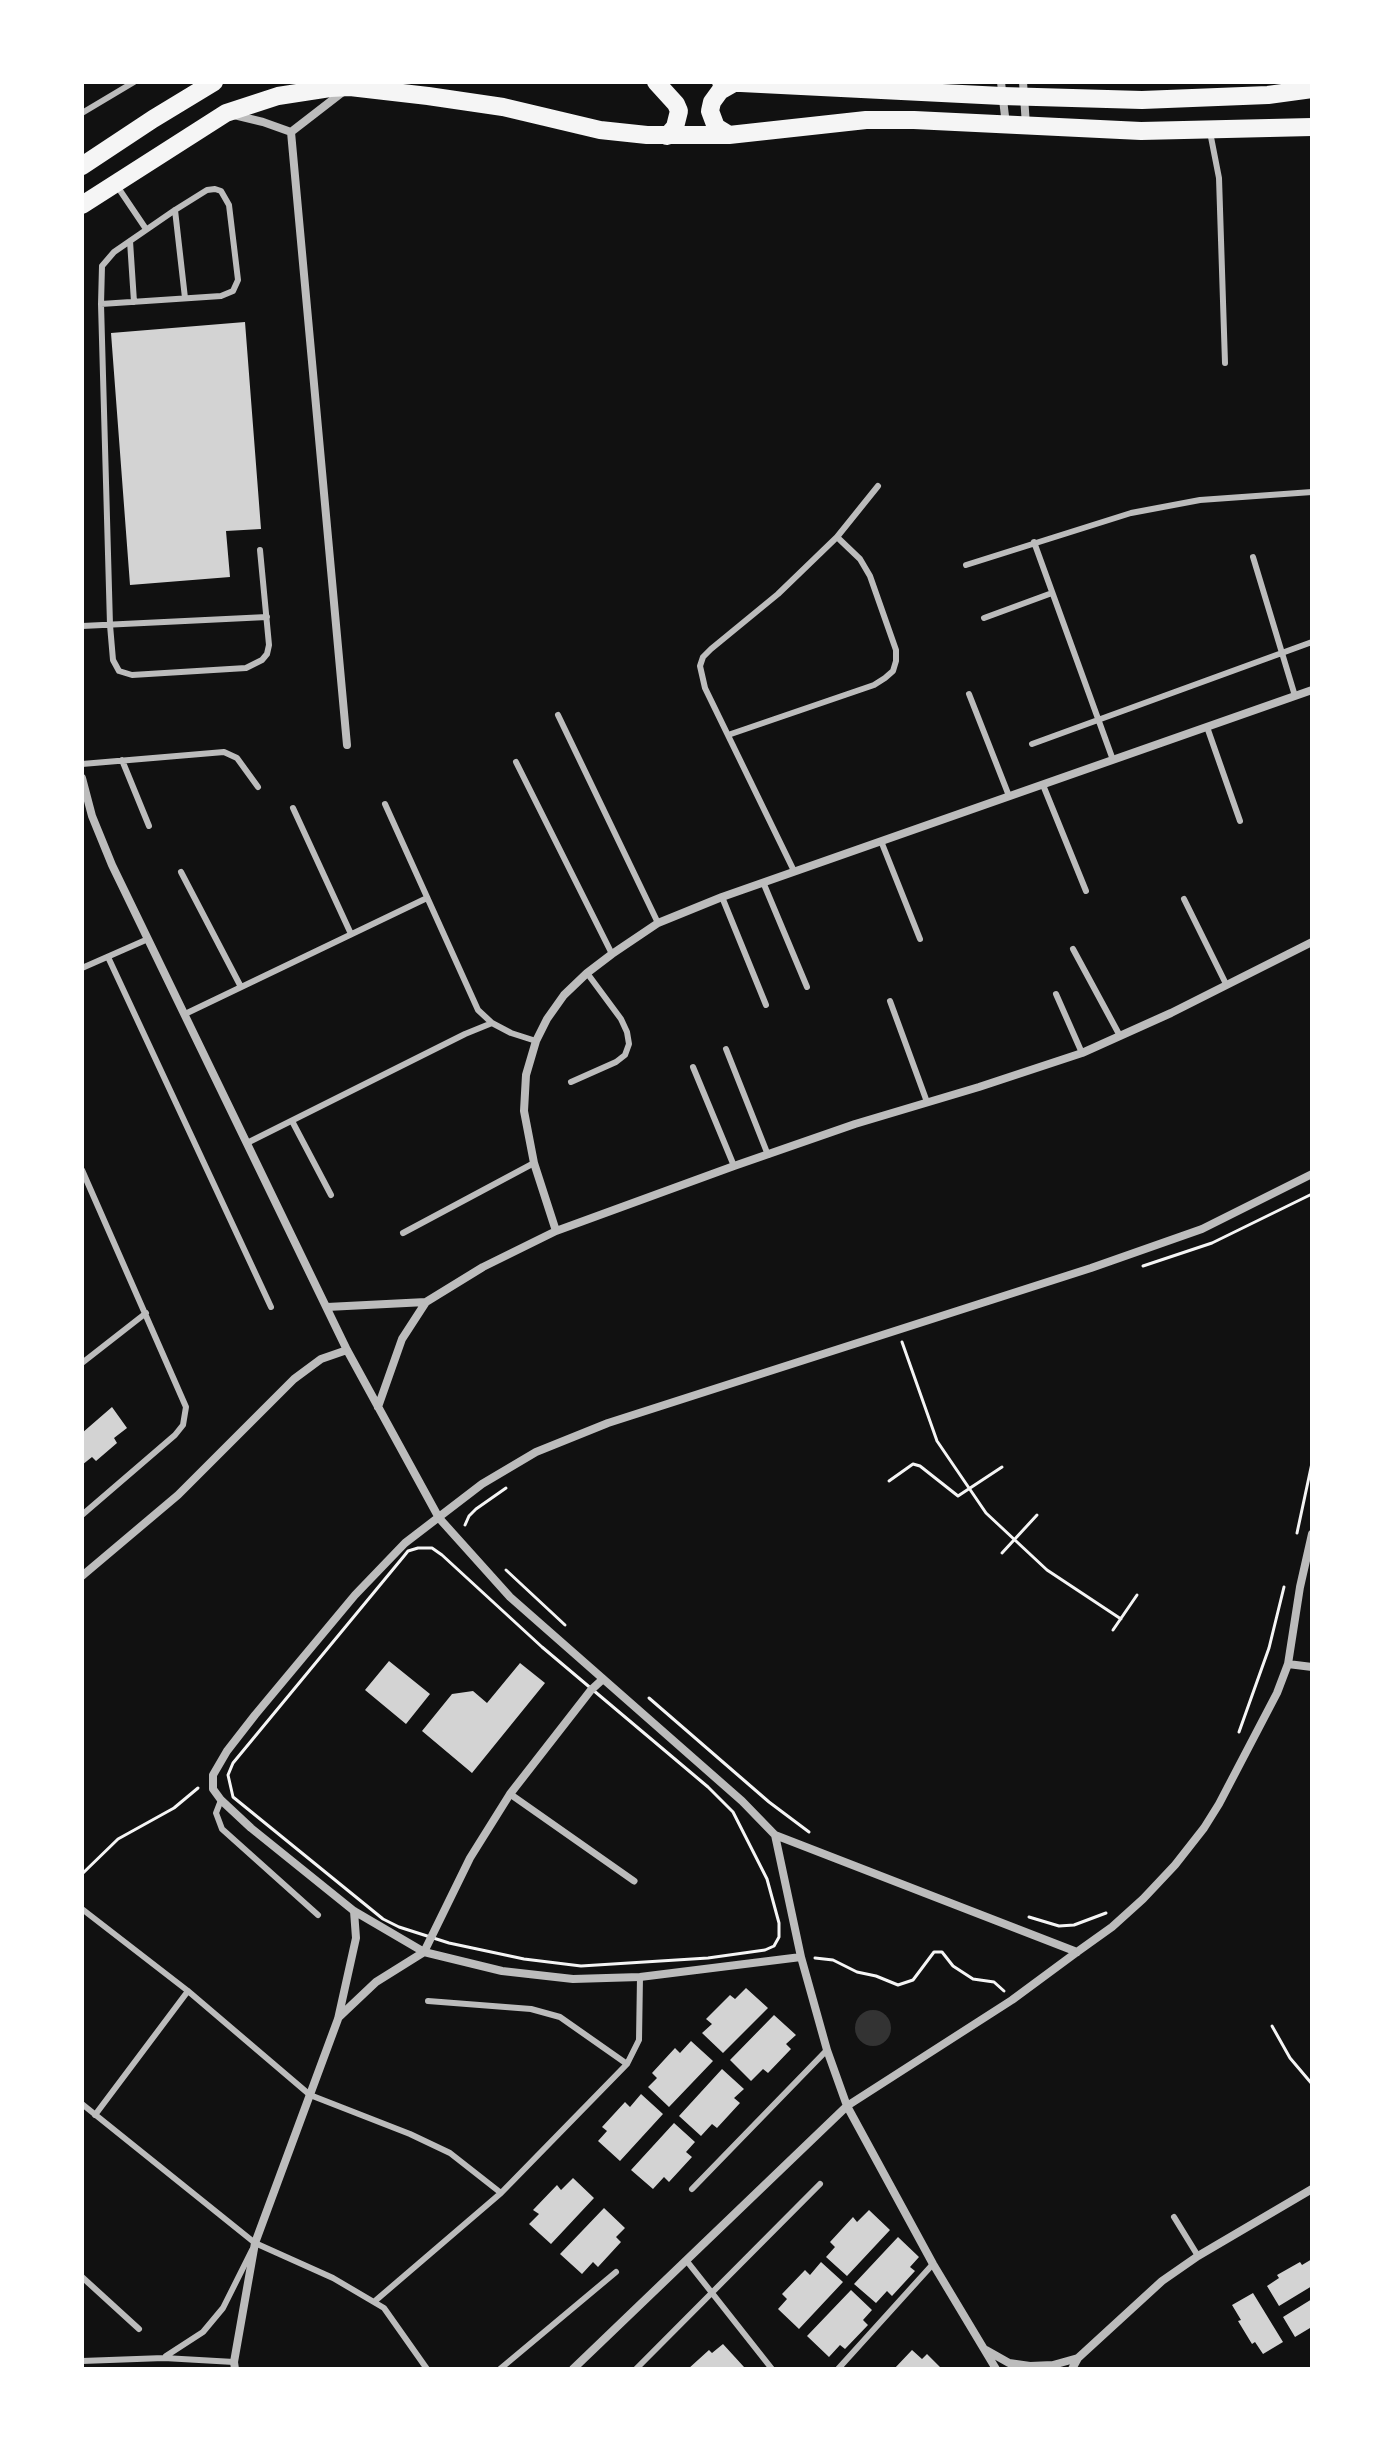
<!DOCTYPE html>
<html>
<head>
<meta charset="utf-8">
<style>
	body { margin:0 }
	#map { position:relative; width:1394px; height:2451px; overflow:hidden; background:#111; font-family:Jost,sans-serif }
	canvas { display:block }
	.frame { position:absolute; inset:0; border:84px solid #fff; pointer-events:none }
</style>
</head>
<body>
<div id="map">
<canvas width="1394" height="2451"></canvas>
<div class="frame"></div>
</div>
<script>
const c = document.querySelector('canvas').getContext('2d');
c.lineJoin = 'round';
function fillPath(path, color) {
  c.fillStyle = color;
  c.fill(path, 'evenodd');
}
function shape(rows) {
  const path = new Path2D();
  for (const r of rows) {
    if (r.length === 3) {
      path.moveTo(r[0] + r[2], r[1]);
      path.arc(r[0], r[1], r[2], 0, 2 * Math.PI);
      continue;
    }
    path.moveTo(r[0], r[1]);
    for (let i = 2; i < r.length; i += 2) path.lineTo(r[i], r[i + 1]);
  }
  return path;
}
function trace(path, color, width, dash) {
  c.strokeStyle = color;
  c.lineWidth = width;
  c.lineCap = dash ? 'butt' : 'round';
  c.setLineDash(dash || []);
  c.stroke(path);
}
fillPath(shape([
	[873,2028,18]
]), '#333');
fillPath(shape([
	[245,322,261,529,226,531,230,577,130,585,111,333],
	[112,1407,127,1428,114,1438,117,1443,96,1461,92,1457,82,1465,82,1433],
	[389,1661,430,1694,406,1724,365,1690],
	[520,1663,545,1683,472,1773,422,1731,452,1694,473,1691,487,1703],
	[746,1988,768,2008,723,2053,702,2033,712,2024,706,2019,730,1995,735,1999],
	[774,2015,796,2035,786,2044,791,2049,768,2073,763,2069,751,2081,730,2060],
	[691,2041,713,2061,669,2107,648,2087,657,2078,652,2073,675,2048,680,2053],
	[722,2069,744,2089,734,2098,740,2103,717,2128,712,2124,701,2136,679,2116],
	[641,2094,663,2114,620,2161,598,2141,607,2131,602,2127,625,2102,630,2107],
	[674,2123,695,2142,686,2152,692,2157,669,2182,664,2177,653,2189,631,2170],
	[573,2178,594,2198,551,2244,529,2224,539,2214,533,2210,557,2185,561,2190],
	[604,2208,625,2228,616,2237,621,2242,598,2267,593,2262,582,2274,560,2254],
	[869,2210,890,2230,847,2276,826,2257,835,2247,830,2242,853,2217,857,2222],
	[898,2237,919,2257,910,2267,915,2271,892,2296,887,2291,876,2303,854,2284],
	[1312,2259,1312,2286,1279,2306,1267,2286,1279,2278,1277,2275,1300,2262,1302,2265],
	[821,2262,843,2282,799,2329,778,2309,787,2299,782,2294,805,2270,810,2275],
	[851,2290,872,2310,863,2320,868,2325,845,2349,840,2345,829,2357,807,2336],
	[1253,2293,1283,2342,1263,2354,1255,2342,1252,2344,1238,2321,1241,2320,1232,2305],
	[1312,2299,1312,2331,1310,2328,1295,2337,1283,2317],
	[723,2344,744,2367,742,2369,688,2369,709,2350,712,2353],
	[912,2350,922,2359,927,2354,942,2369,894,2369]
]), '#d3d3d3');
trace(shape([
	[1143,1266,1212,1243,1312,1194],
	[902,1342,937,1441,986,1513,1047,1570,1121,1619],
	[889,1481,913,1464,920,1466,958,1496,1002,1467],
	[465,1525,469,1516,476,1509,506,1488],
	[1297,1533,1312,1463],
	[418,1548,432,1548,442,1555,542,1647,708,1787,733,1812,767,1879,779,1923,779,1937,774,1946,765,1950,708,1958,581,1966,524,1959,449,1943,399,1927,383,1919,233,1797,228,1775,233,1763,404,1556,408,1551,418,1548],
	[1002,1553,1037,1515],
	[506,1570,565,1625],
	[1113,1630,1137,1595],
	[649,1698,769,1802,809,1832],
	[1239,1732,1269,1648,1284,1587],
	[82,1874,118,1839,174,1808,198,1788],
	[1029,1917,1059,1926,1074,1925,1106,1913],
	[815,1958,833,1960,857,1972,876,1976,898,1985,913,1980,934,1952,942,1952,953,1966,973,1979,994,1982,1004,1991],
	[1272,2026,1290,2058,1312,2084]
]), '#f5f5f5', 3);
trace(shape([
	[82,113,134,82],
	[1210,132,1219,178,1225,363],
	[117,186,146,229],
	[175,210,185,298],
	[130,241,134,302],
	[101,304,221,296,233,291,238,280,229,205,221,191,215,189,207,190,175,210,114,252,102,266,101,304,110,625,113,660,119,671,132,675,246,668,262,660,267,654,269,645,260,550],
	[1034,542,1113,760],
	[1253,557,1295,696],
	[966,565,1131,513,1200,500,1312,492],
	[984,618,1052,593],
	[82,626,267,617],
	[969,694,1009,796],
	[558,715,658,923],
	[1207,727,1240,821],
	[728,735,874,685,885,678,893,671,896,661,896,650,870,576,860,559,837,537],
	[1032,744,1312,642],
	[122,760,149,826],
	[516,762,612,954],
	[82,764,224,752,237,758,258,787],
	[1043,785,1086,891],
	[385,804,478,1010,492,1023,511,1033,536,1041],
	[293,808,351,934],
	[881,841,920,939],
	[794,871,705,688,700,666,703,657,711,649,778,594,837,537,878,486],
	[181,872,241,987],
	[763,882,807,987],
	[722,897,766,1005],
	[1184,899,1226,984],
	[1073,949,1120,1036],
	[108,957,271,1307],
	[82,968,148,939],
	[1056,994,1082,1053],
	[890,1001,927,1102],
	[185,1014,427,898],
	[726,1049,768,1155],
	[693,1067,734,1166],
	[571,1082,616,1062,625,1055,629,1044,627,1032,621,1019,587,973],
	[292,1121,331,1195],
	[247,1143,465,1034,492,1023],
	[82,1170,186,1407,183,1425,175,1435,82,1515],
	[403,1233,534,1163],
	[82,1363,146,1313],
	[221,1800,216,1813,222,1829,318,1915],
	[82,1909,188,1991,310,2095,410,2134,450,2153,501,2193],
	[428,2001,531,2009,560,2017,627,2064],
	[82,2104,255,2243,333,2278,384,2308,427,2369],
	[95,2115,188,1991],
	[692,2189,827,2050],
	[1174,2217,1198,2256],
	[686,2260,772,2369],
	[82,2277,139,2329],
	[375,2301,501,2193,627,2064,639,2040,640,1977],
	[166,2356,203,2332,223,2308,252,2250],
	[82,2361,164,2358,234,2362],
	[500,2369,616,2272],
	[636,2369,820,2184],
	[838,2369,933,2264]
]), '#bcbcbc', 6);
trace(shape([
	[510,1794,634,1881]
]), '#bcbcbc', 7);
trace(shape([
	[1001,82,1006,125],
	[1023,82,1026,125],
	[234,115,263,122,291,132],
	[291,132,347,745],
	[291,132,344,91],
	[82,778,92,816,112,865,347,1350,439,1518,510,1597,742,1801,775,1835,1077,1952],
	[556,1231,534,1163,524,1111,526,1075,536,1041,547,1019,564,995,587,973,612,954,658,923,722,897,1312,690],
	[327,1307,426,1302],
	[378,1407,402,1339,426,1302,483,1267,556,1231,734,1166,855,1124,979,1087,1082,1053,1171,1013,1312,942],
	[82,1576,178,1495,294,1379,321,1359,347,1350],
	[1288,1664,1312,1667],
	[775,1835,801,1957,827,2050,847,2106,933,2264,996,2369],
	[801,1957,640,1977,573,1979,502,1971,424,1952,354,1911,251,1828,221,1800,213,1789,213,1775,227,1751,255,1715,355,1595,405,1543,482,1484,536,1452,608,1423,1091,1268,1202,1229,1312,1174],
	[339,2017,376,1982,424,1952,470,1858,510,1794,591,1690,603,1679],
	[986,2350,1009,2363,1030,2366,1053,2365,1078,2358,1162,2281,1198,2256,1312,2189],
	[235,2369,234,2362,255,2243,338,2019,356,1938,354,1911],
	[573,2369,847,2106,1012,2000,1077,1952,1112,1927,1143,1899,1175,1865,1204,1828,1219,1804,1277,1693,1288,1664,1300,1587,1312,1534],
	[1072,2369,1078,2358]
]), '#bcbcbc', 8);
trace(shape([
	[656,82,676,104,679,111,675,127,667,136],
	[721,82,1002,96,1142,100,1268,95,1312,89],
	[729,135,716,127,710,111,712,102,720,91,734,83],
	[82,166,153,119,214,82],
	[82,205,226,113,278,96,330,88,350,87,428,96,503,107,600,130,647,135,729,135,866,120,914,120,1141,131,1312,127]
]), '#f5f5f5', 18);
</script>
</body>
</html>
